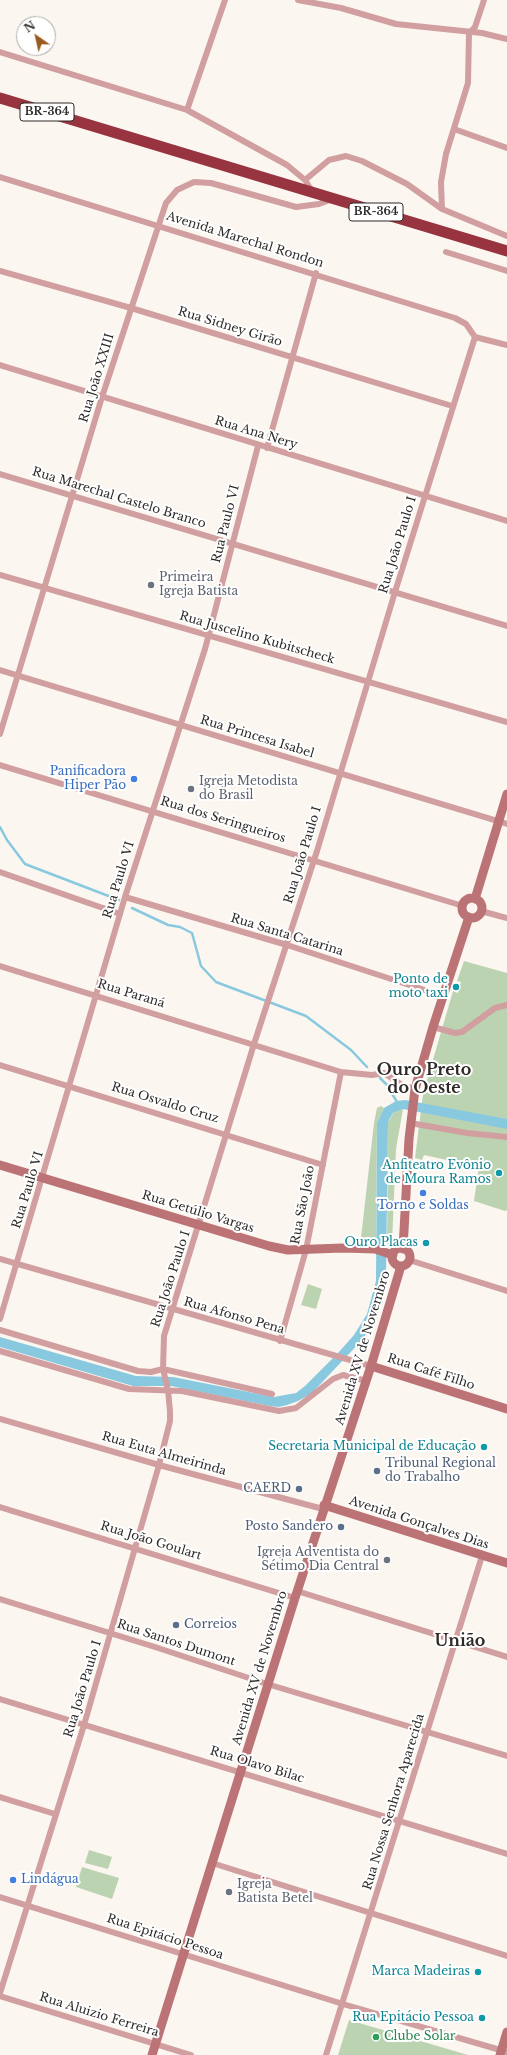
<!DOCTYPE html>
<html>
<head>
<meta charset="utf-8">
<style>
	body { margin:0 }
	#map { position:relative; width:507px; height:2055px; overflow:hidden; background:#fcf6f1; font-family:"Libre Baskerville",serif }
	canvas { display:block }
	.north { position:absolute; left:16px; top:16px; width:40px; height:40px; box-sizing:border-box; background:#fff; border:1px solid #abaaa9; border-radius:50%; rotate:326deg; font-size:11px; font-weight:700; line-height:16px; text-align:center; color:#2d2b29 }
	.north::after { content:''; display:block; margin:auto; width:14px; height:18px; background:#985b1f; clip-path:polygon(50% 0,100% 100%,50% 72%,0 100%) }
</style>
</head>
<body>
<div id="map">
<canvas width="507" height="2055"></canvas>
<div class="north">N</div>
</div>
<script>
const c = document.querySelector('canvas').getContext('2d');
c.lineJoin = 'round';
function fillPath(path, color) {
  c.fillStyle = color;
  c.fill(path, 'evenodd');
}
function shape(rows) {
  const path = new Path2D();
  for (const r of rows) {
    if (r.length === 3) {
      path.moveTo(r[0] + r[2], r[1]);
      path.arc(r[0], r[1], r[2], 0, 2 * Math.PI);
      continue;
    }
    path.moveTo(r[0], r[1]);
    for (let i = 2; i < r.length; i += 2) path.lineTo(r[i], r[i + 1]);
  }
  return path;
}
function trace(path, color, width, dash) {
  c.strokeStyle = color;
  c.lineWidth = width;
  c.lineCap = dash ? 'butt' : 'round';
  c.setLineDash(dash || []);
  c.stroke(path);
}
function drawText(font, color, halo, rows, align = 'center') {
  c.font = font + ' "Libre Baskerville",serif';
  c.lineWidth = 4;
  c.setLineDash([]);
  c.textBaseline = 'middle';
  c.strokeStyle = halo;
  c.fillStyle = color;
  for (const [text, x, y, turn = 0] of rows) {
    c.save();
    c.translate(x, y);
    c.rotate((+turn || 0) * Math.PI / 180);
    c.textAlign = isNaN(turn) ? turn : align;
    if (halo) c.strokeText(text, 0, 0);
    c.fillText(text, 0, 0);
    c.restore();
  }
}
fillPath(shape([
	[464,961,507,973,507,1210,505,1211,474,1201,479,1167,424,1155,422,1160,415,1158,423,1094,453,991,458,993,461,982,457,981],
	[381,1106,384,1108,377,1123,376,1241,361,1238,374,1123,377,1108],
	[403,1109,396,1149,392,1243,387,1245,388,1123,393,1113],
	[308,1284,322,1289,316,1309,301,1305],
	[89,1850,112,1857,108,1869,85,1863],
	[82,1867,119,1878,112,1899,76,1887],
	[349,2020,468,2055,338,2055]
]), '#bcd3b1');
fillPath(shape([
	[405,1100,507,1119,507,1129,403,1109,393,1113,390,1118,388,1123,386,1277,383,1301,374,1321,363,1339,312,1393,298,1401,287,1405,279,1407,270,1406,171,1386,133,1386,0,1347,0,1337,136,1376,173,1377,274,1397,296,1393,305,1386,338,1353,354,1335,367,1314,376,1281,377,1123,384,1108,396,1101]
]), '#88c9e0');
trace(shape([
	[0,827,7,840,25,864,119,900],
	[132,908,168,925,180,927,192,933,201,966,216,982,306,1016,351,1050,367,1067],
	[380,1078,387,1085,397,1102]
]), '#88c9e0', 2.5);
trace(shape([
	[298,0,341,8,396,24,482,33,507,39],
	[469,33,475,27,484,0],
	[0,52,187,110,287,165,305,180,312,191],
	[187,110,225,0],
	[454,129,507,148],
	[0,177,455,318,466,324,475,337],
	[305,180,329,160,346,156,362,161,407,184,442,209,507,236],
	[442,209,441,182,446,154,468,83,469,33],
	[446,252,507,271],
	[0,271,131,308,452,406],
	[475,337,507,345],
	[0,365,507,521],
	[267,448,316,273],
	[0,474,507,626],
	[0,575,507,722],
	[0,670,507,824],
	[0,734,102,397,166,203,177,190,194,182,211,183,296,207,319,204,332,199],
	[0,765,463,906],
	[0,872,120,914],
	[125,897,287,945,443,996],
	[481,911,507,918],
	[0,966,341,1072,372,1075,384,1073,402,1085,415,1089],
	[433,1027,455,1033,462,1032,495,1008,507,1005],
	[0,1065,323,1165],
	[410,1123,467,1133,507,1137],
	[0,1259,371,1366],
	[409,1260,507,1291],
	[0,1319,125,897,205,649,258,446],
	[0,1330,138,1371,151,1372,163,1369,272,1394],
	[280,1341,306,1250,341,1072],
	[0,1351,129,1389,182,1391,279,1411,296,1408,333,1379,343,1375,367,1381],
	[0,1419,159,1465,323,1509],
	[0,1507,295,1598],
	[297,1591,507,1657],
	[0,1599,155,1647,267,1684,507,1756],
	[0,1699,507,1854],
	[0,1797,55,1814],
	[212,1863,507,1956],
	[0,1897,343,2004,507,2052],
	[0,1993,84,1725,159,1465,170,1421,170,1411,168,1390,163,1369,164,1336,254,1044,317,851,395,592,475,337],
	[0,1996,191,2055],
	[326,2055,482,1556]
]), '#d19fa0', 6);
trace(shape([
	[472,908,10],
	[475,899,507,794],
	[0,1165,269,1246,288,1250,343,1248,375,1249,393,1255],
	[401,1257,9],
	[403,1249,409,1139,415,1089,433,1027,469,917],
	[371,1366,507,1409],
	[324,1505,507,1563],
	[152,2055,295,1598,371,1366,401,1266],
	[500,2055,507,2032]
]), '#bb7376', 9);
trace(shape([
	[0,98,507,251]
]), '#97343f', 11);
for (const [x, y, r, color] of [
	[151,585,4,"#6b7280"],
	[134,779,4,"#3f7fe0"],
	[191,789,4,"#6b7280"],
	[456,987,4,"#0f9aa8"],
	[499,1173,4,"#0f9aa8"],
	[423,1193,4,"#3f7fe0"],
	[426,1243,4,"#0f9aa8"],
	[484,1447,4,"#0f9aa8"],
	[377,1471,4,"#5c6f8a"],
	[299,1489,4,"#5c6f8a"],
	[341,1527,4,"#5c6f8a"],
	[387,1560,4,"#6b7280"],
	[176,1625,4,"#5c6f8a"],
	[13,1880,4,"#3f7fe0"],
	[229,1892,4,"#6b7280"],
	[478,1972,4,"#0f9aa8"],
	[482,2018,4,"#0f9aa8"],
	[376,2037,4,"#2e9e5b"]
]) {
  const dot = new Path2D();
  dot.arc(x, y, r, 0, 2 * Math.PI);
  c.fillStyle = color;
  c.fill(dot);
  trace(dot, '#fff', 1.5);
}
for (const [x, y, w] of [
	[47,112,54],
	[376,212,54]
]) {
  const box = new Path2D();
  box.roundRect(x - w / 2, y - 9, w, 18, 3);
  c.fillStyle = '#fff';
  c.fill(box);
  trace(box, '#2d2b29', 1);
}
drawText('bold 11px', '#2d2b29', null, [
	["BR-364",47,112],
	["BR-364",376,212]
]);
drawText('12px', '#2d2b29', '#fff', [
	["Avenida Marechal Rondon",245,240,17],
	["Rua Sidney Girão",230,327,17],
	["Rua João XXIII",97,378,-73],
	["Rua Ana Nery",256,433,17],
	["Rua Marechal Castelo Branco",119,498,17],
	["Rua Paulo VI",226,524,-76],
	["Rua João Paulo I",398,545,-73],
	["Rua Juscelino Kubitscheck",257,638,16],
	["Rua Princesa Isabel",257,737,17],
	["Rua dos Seringueiros",223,820,17],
	["Rua João Paulo I",303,855,-73],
	["Rua Paulo VI",119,880,-73],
	["Rua Santa Catarina",287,935,17],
	["Rua Paraná",131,994,17],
	["Rua Osvaldo Cruz",165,1103,17],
	["Rua Paulo VI",28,1190,-73],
	["Rua São João",303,1205,-79],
	["Rua Getúlio Vargas",198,1212,17],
	["Rua João Paulo I",171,1279,-72],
	["Rua Afonso Pena",234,1316,16],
	["Avenida XV de Novembro",363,1348,-73],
	["Rua Café Filho",431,1372,18],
	["Rua Euta Almeirinda",164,1454,16],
	["Avenida Gonçalves Dias",419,1523,18],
	["Rua João Goulart",151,1541,17],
	["Rua Santos Dumont",176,1643,18],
	["Avenida XV de Novembro",260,1668,-73],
	["Rua João Paulo I",83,1689,-73],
	["Rua Olavo Bilac",257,1765,17],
	["Rua Nossa Senhora Aparecida",394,1802,-73],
	["Rua Epitácio Pessoa",165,1937,18],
	["Rua Aluizio Ferreira",99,2015,17]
]);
drawText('12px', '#5b616d', '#fff', [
	["Primeira",159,578],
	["Igreja Batista",159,592],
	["Igreja Metodista",199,782],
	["do Brasil",199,796],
	["Igreja Adventista do",379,1553,"right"],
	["Sétimo Dia Central",379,1567,"right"],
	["Igreja",237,1885],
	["Batista Betel",237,1899]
], 'left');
drawText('12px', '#366cbe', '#fff', [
	["Panificadora",126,772],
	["Hiper Pão",126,786],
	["Torno e Soldas",423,1206,"center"],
	["Lindágua",21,1880,"left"]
], 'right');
drawText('12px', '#0d838f', '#fff', [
	["Ponto de",448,980],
	["moto taxi",448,994],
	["Anfiteatro Evônio",491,1166],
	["de Moura Ramos",491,1180],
	["Ouro Placas",418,1243],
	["Secretaria Municipal de Educação",476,1447],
	["Marca Madeiras",470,1972],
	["Rua Epitácio Pessoa",474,2018]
], 'right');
drawText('12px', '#4e5e75', '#fff', [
	["Tribunal Regional",385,1464],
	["do Trabalho",385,1478],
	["CAERD",291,1489,"right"],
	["Posto Sandero",333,1527,"right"],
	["Correios",184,1625]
], 'left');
drawText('12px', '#27864d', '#fff', [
	["Clube Solar",384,2037]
], 'left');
drawText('bold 16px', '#2f2a27', '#fff', [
	["Ouro Preto",424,1070],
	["do Oeste",424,1088],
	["União",460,1641]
]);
</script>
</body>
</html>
